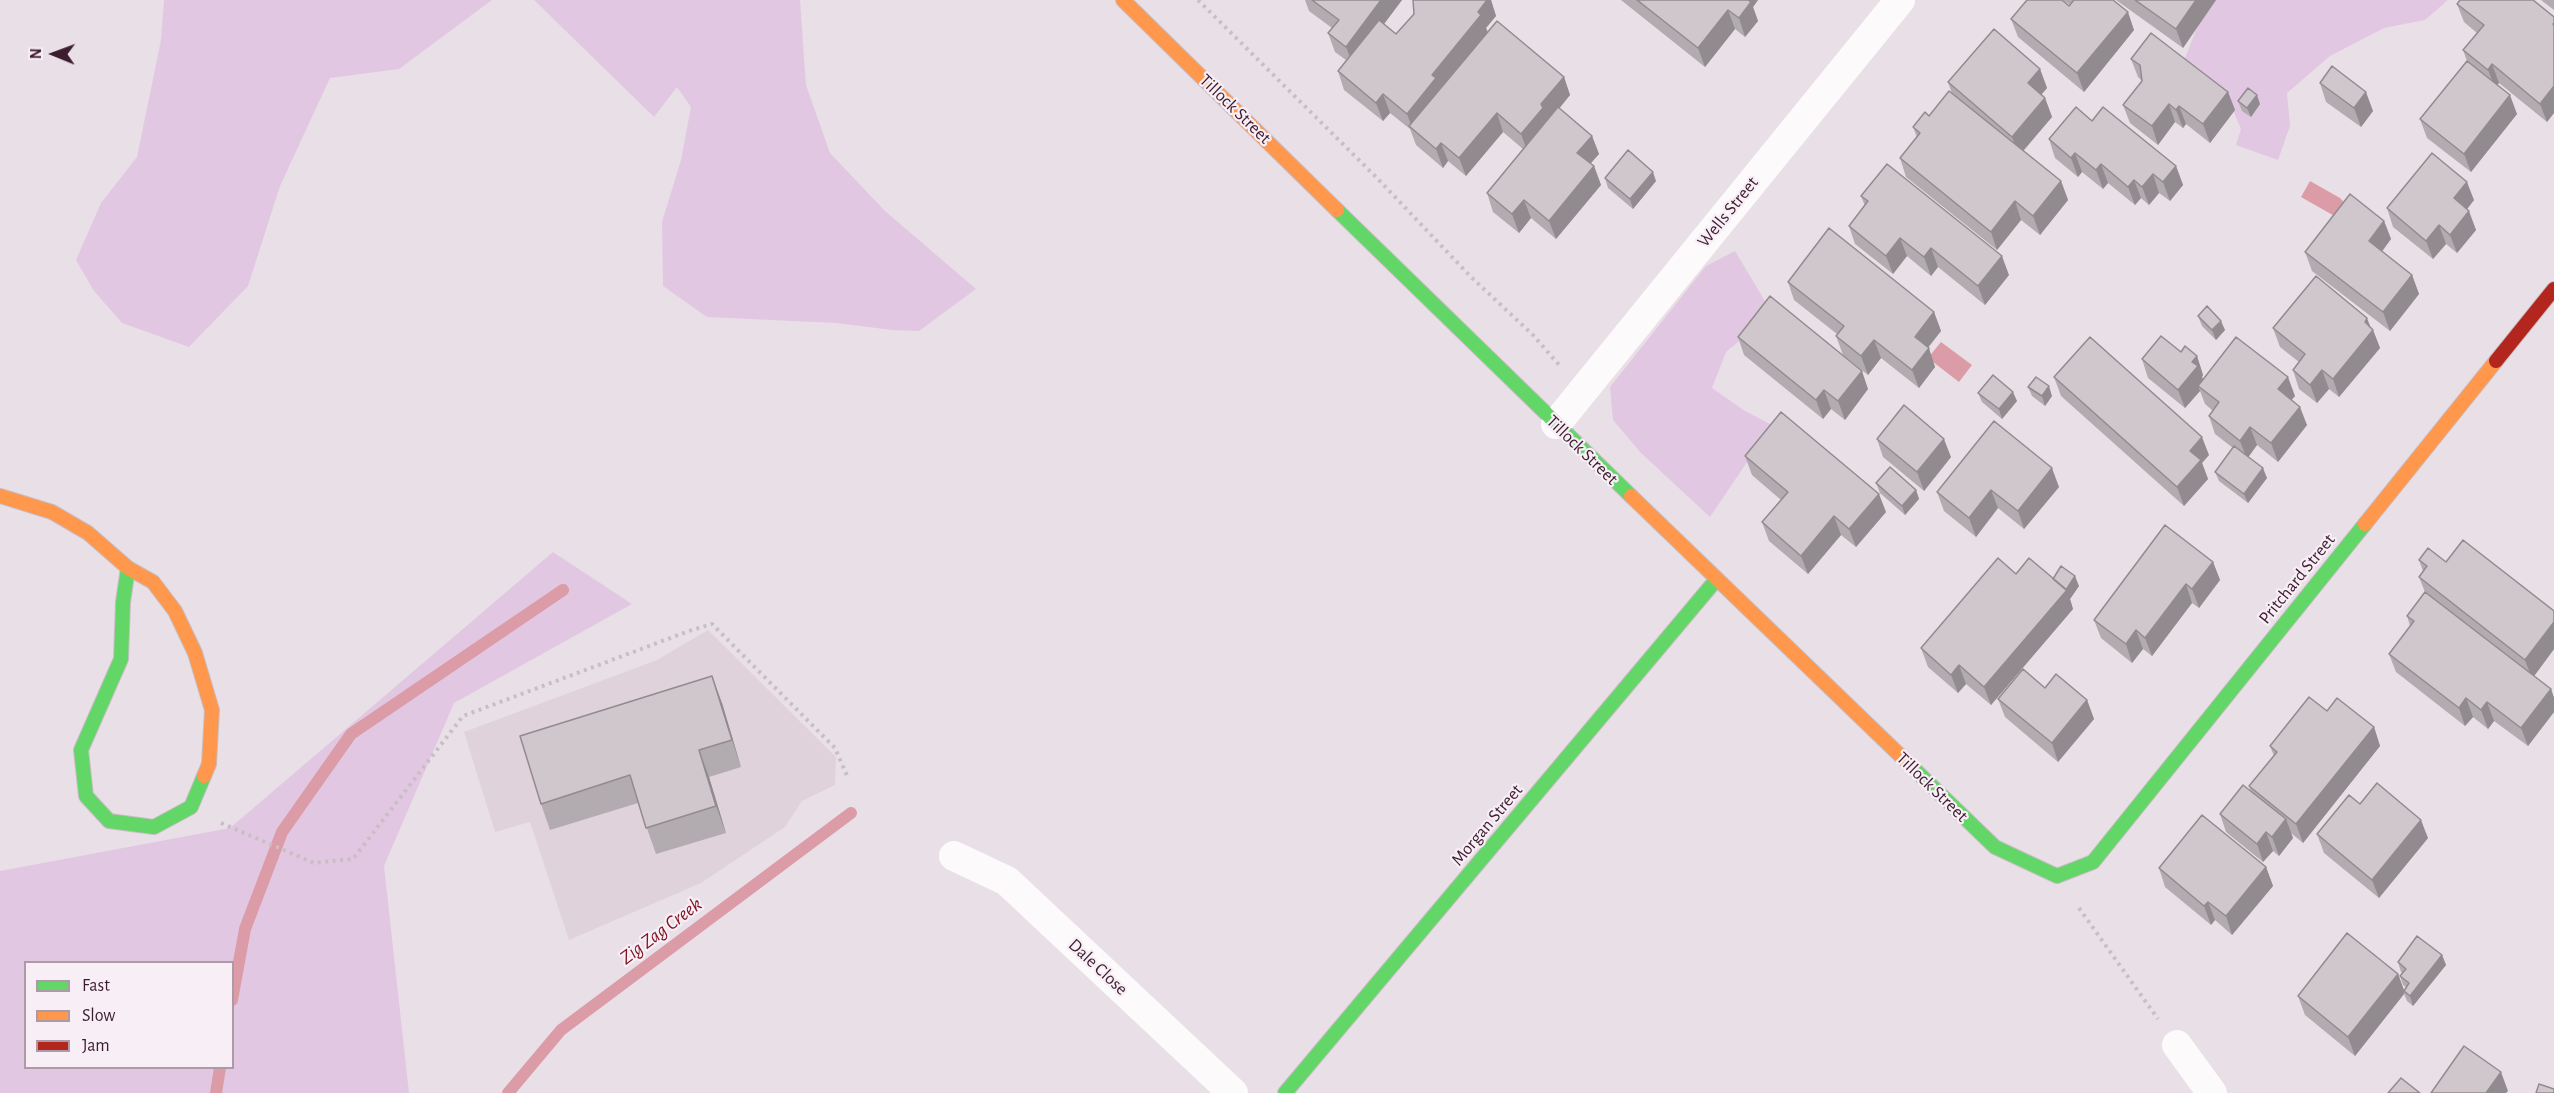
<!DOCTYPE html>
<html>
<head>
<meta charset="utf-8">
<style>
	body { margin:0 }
	#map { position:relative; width:2554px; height:1093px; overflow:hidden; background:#e8e0e6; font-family:"Alegreya Sans",sans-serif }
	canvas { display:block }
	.legend { position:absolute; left:24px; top:961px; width:210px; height:108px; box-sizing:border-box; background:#f8eef6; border:2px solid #ad9aa6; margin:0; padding:8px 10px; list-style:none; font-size:18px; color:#3c1d2f }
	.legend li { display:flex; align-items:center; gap:12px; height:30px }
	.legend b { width:30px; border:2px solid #ad9aa6 }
	.north { position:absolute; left:24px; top:24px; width:60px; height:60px; -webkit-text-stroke:4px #f8eef6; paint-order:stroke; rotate:271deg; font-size:16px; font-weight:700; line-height:24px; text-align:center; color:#3c1d2f }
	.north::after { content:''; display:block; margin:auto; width:21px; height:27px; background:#3c1d2f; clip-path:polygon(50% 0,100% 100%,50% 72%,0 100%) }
</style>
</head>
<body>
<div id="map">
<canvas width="2554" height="1093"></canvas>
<ul class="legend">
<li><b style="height:8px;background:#63d668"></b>Fast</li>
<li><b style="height:8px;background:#ff974d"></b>Slow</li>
<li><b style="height:8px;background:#b3261e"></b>Jam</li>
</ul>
<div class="north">N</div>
</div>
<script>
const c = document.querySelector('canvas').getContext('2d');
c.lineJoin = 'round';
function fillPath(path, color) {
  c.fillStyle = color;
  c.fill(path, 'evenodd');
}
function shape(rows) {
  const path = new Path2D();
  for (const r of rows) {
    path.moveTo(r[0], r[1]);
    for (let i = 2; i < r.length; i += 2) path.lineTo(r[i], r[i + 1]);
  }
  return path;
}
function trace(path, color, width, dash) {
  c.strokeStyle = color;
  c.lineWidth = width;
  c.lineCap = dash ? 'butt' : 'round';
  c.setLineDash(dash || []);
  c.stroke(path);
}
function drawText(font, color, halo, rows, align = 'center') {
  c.font = font + ' "Alegreya Sans",sans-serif';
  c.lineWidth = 4.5;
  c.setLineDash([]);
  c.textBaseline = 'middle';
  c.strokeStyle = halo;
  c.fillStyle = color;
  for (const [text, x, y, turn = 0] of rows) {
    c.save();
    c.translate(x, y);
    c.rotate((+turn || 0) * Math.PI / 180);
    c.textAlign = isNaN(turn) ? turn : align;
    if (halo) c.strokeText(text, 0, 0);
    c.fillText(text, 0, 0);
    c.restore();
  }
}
fillPath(shape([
	[708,630,836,757,835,785,802,801,785,827,701,883,569,940,530,822,495,832,464,732,657,660]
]), '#e0d2db');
fillPath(shape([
	[164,0,492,0,399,69,330,78,280,186,248,286,189,347,122,323,94,291,76,260,101,203,137,157,161,40],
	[534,0,800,0,806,85,830,153,885,211,976,289,919,331,892,330,836,323,707,317,663,286,662,222,681,160,691,107,677,87,654,117],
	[2208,0,2448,0,2425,20,2384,28,2330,56,2287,93,2290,126,2278,160,2236,145,2241,129,2224,89,2185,58],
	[1735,251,1765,301,1743,338,1726,352,1712,388,1745,411,1772,425,1710,517,1641,453,1613,420,1610,387,1706,266],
	[553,552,632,604,454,703,384,866,409,1093,0,1093,0,871,230,828],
	[26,962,232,962,232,1068,26,1068]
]), '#e2c7e2');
fillPath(shape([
	[2310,181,2340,198,2351,210,2345,222,2301,197],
	[1941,342,1972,365,1959,382,1928,358]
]), '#dc9ca7');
trace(shape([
	[232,1000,245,929,282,832,351,734,563,590],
	[216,1093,220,1068],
	[508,1093,561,1030,851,813]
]), '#dc9ca7', 12);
const fast = shape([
	[1337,210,1631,496],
	[128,568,123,602,121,659,81,750,86,796,109,821,154,827,191,807,204,776],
	[1909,764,1995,847,2057,876,2093,862,2365,524],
	[1285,1093,1716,580]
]);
const slow = shape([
	[1123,0,1337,210],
	[0,496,52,512,88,533,128,568,153,582,175,611,195,653,212,710,209,764,204,776],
	[1631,496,1909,764],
	[2365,524,2496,361]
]);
const jam = shape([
	[2496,361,2554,289]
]);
trace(fast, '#c8bdc4', 16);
trace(slow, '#c8bdc4', 16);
trace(jam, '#c8bdc4', 16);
trace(shape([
	[1198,0,1376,177,1471,277,1533,335,1560,366],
	[221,823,314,863,353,859,463,716,689,631,712,624,835,748,848,778],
	[2079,908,2158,1019]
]), '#c9bec4', 4, [3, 4.5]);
trace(shape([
	[1556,424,1900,0],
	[954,856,1007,881,1233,1093],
	[2177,1045,2212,1093]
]), '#fcfafb', 30);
trace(fast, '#63d668', 14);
trace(slow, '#ff974d', 14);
trace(jam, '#b3261e', 14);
fillPath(shape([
	[1305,0,1402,0,1384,24,1396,34,1414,14,1413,0,1491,0,1496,16,1486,28,1488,32,1564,77,1570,95,1559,109,1592,136,1599,154,1590,164,1594,166,1601,185,1556,239,1531,218,1519,233,1493,212,1487,193,1523,149,1503,132,1466,176,1448,161,1443,168,1416,145,1410,129,1390,113,1383,121,1344,90,1338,71,1346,60,1335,52,1328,33,1332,28,1309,11],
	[1621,0,1758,0,1753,7,1758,21,1745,37,1735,29,1705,67],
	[2063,0,2113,0,2134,30,2084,92,2018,37,2011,19,2069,6,2070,5],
	[2116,0,2216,0,2183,48],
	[2541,0,2554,0,2554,10],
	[2457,4,2554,17,2554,113,2547,122,2499,83,2497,85,2517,114,2471,172,2427,138,2420,119,2467,61,2463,50,2477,33,2464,22],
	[2131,59,2228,92,2235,110,2210,143,2186,124,2183,128,2175,122,2158,145,2130,123,2123,105,2142,81,2138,77],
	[2040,69,2047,88,2041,95,2045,98,2052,117,2023,150,2061,181,2068,200,2040,235,2021,220,1997,250,1906,177,1900,158,1917,137,1913,127,1929,116,1952,94,1948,82],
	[2320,83,2373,111,2361,127,2326,102],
	[2238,101,2260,104,2251,117,2242,111],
	[2092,121,2176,166,2183,185,2170,201,2159,193,2149,205,2141,198,2135,205,2108,183,2103,189,2082,172,2078,177,2055,158,2049,139],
	[1605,178,1656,181,1633,209,1608,188],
	[1861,196,2009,275,1985,305,1938,267,1931,276,1907,256,1893,274,1855,244,1849,226,1865,206],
	[2474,200,2467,209,2476,230,2457,253,2446,244,2433,259,2393,227,2387,208],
	[2384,221,2391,239,2382,252,2412,275,2419,294,2390,331,2312,271,2305,252],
	[1788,282,1934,312,1941,331,1928,348,1935,367,1919,388,1881,358,1868,375,1843,355,1836,336,1837,334,1794,300],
	[2198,316,2225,330,2216,340,2202,326],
	[2370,327,2373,330,2380,348,2339,397,2329,389,2317,403,2299,389,2293,370,2299,362,2280,347,2273,328],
	[1738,337,1868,389,1845,420,1831,409,1823,419,1744,355],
	[2181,352,2197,356,2203,375,2202,377,2203,380,2295,396,2291,400,2307,425,2278,462,2257,445,2248,457,2267,478,2248,503,2219,481,2215,472,2233,448,2215,434,2209,416,2213,411,2205,404,2200,391,2185,408,2148,378,2142,359],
	[2054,377,2209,455,2202,463,2208,479,2184,506,2061,396],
	[2028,387,2052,396,2045,406,2032,396],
	[1978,393,2017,401,2002,419,1982,402],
	[1877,439,1951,457,1924,491,1883,457],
	[1745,456,1886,512,1856,547,1841,535,1808,574,1769,541,1762,522,1781,500,1752,475],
	[1876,483,1916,490,1919,499,1905,515,1880,493],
	[2059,487,2024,529,1998,508,1976,537,1944,511,1937,492],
	[2419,560,2446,562,2554,611,2554,649,2534,676,2551,689,2554,698,2554,712,2528,746,2494,721,2488,729,2473,717,2465,726,2396,672,2389,654,2410,626,2407,616,2425,592,2419,577,2423,571],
	[2213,562,2220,580,2199,608,2192,603,2152,656,2143,649,2132,663,2101,638,2094,620],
	[2016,574,2079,586,2070,599,2073,609,1991,705,1966,684,1958,693,1928,667,1921,648],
	[1998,699,2087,700,2094,719,2058,762,2005,717],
	[722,703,741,767,709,777,726,833,656,854,638,803,550,830,541,804],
	[2327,711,2374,727,2380,746,2303,843,2291,833,2293,838,2279,856,2273,851,2263,862,2226,832,2220,814,2251,792,2249,786,2274,756,2270,746],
	[2360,804,2428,838,2379,898,2324,853,2317,834],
	[2266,867,2273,886,2232,935,2215,920,2211,925,2165,887,2159,868],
	[2442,955,2446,965,2413,1006,2407,1001,2404,994,2355,1056,2305,1015,2298,996,2398,974,2404,990,2406,987,2403,985,2400,976,2402,973,2401,972,2398,962]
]), '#b2abaf');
fillPath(shape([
	[1381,0,1402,0,1353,65,1346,47],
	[1487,0,1491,0,1496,16,1486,28,1488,33,1413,130,1407,114,1432,75,1478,12],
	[1744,0,1758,0,1753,7,1758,21,1745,37,1739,18],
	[2196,0,2216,0,2183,48,2176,29],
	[1728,10,1735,29,1705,67,1698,48],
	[2128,12,2134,30,2084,92,2077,73],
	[2492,64,2499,83,2495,88,2488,70],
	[2040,69,2047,88,2035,102,2028,83],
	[1564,77,1570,95,1548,122,1528,153,1521,134,1541,104],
	[2554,86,2554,113,2547,122,2540,104],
	[2228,92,2235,110,2210,143,2203,124],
	[2366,92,2373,111,2361,127,2354,108],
	[1383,94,1390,113,1383,121,1376,103],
	[2257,95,2260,104,2251,117,2247,108],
	[2510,95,2517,114,2471,172,2464,154],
	[2045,98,2052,117,2019,156,2012,137],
	[2169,104,2175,122,2158,145,2152,126],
	[2179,106,2186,124,2183,128,2176,110],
	[1497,113,1503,132,1466,176,1459,158],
	[1592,136,1599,154,1584,171,1577,153],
	[1441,143,1448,161,1443,168,1436,149],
	[2075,153,2082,172,2078,177,2071,158],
	[2101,164,2108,183,2103,189,2096,170],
	[1594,166,1601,185,1556,239,1549,221],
	[2176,166,2183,185,2170,201,2163,182],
	[1653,172,1656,181,1633,209,1630,199],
	[2153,174,2159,193,2149,205,2142,187],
	[2134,180,2141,198,2135,205,2128,187],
	[2061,181,2068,200,2040,235,2033,216],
	[2467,182,2474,200,2461,217,2454,198],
	[1524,200,1531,218,1519,233,1512,214],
	[2015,201,2021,220,1997,250,1991,232],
	[2469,211,2476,230,2457,253,2450,235],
	[2384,221,2391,239,2375,260,2369,241],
	[2439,225,2446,244,2433,259,2426,241],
	[1900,238,1907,256,1893,274,1886,256],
	[1931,248,1938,267,1931,276,1924,257],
	[2002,256,2009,275,1985,305,1978,286],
	[2412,275,2419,294,2390,331,2383,312],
	[1934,312,1941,331,1921,356,1915,337],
	[2367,318,2372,331,2373,330,2380,348,2339,397,2333,379],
	[2221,321,2225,330,2216,340,2212,330],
	[1874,340,1881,358,1868,375,1861,356],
	[1929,348,1935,367,1919,388,1912,370],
	[2197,356,2203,375,2202,377,2205,385,2198,386,2200,391,2185,408,2178,390,2192,362],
	[2322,370,2329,389,2317,403,2310,385],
	[1862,371,1868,389,1845,420,1838,401],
	[2288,377,2295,396,2285,408,2278,389],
	[2049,386,2052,396,2045,406,2042,396],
	[1824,390,1831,409,1823,419,1816,400],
	[2013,392,2017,401,2002,419,1999,409],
	[2300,407,2307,425,2278,462,2271,443],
	[2250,427,2257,445,2247,459,2240,441],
	[2202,437,2209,455,2202,463,2208,479,2184,506,2177,487,2190,451],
	[1944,439,1951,457,1924,491,1917,472],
	[2052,468,2059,487,2024,529,2018,511],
	[2263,468,2267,478,2248,503,2244,494],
	[1916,490,1919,499,1905,515,1902,506],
	[1991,490,1998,508,1976,537,1969,518],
	[1879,494,1886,512,1856,547,1849,529],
	[1834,516,1841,535,1808,574,1801,556],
	[2213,562,2220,580,2199,608,2192,589],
	[2075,576,2079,586,2070,599,2073,609,1991,705,1984,687,2065,590],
	[2186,584,2192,603,2152,656,2145,638],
	[2554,622,2554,649,2532,679,2525,660],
	[2136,630,2143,649,2132,663,2126,644],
	[1959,665,1966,684,1958,693,1951,675],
	[712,676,722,703,741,767,732,740],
	[2551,689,2554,698,2554,712,2528,746,2521,728],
	[2466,698,2473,717,2465,726,2459,708],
	[2087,700,2094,719,2058,762,2052,743],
	[2487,702,2494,721,2488,729,2481,710],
	[2374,727,2380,746,2303,843,2296,824],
	[699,750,709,777,726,833,716,806],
	[2286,819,2293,838,2279,856,2272,837],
	[2421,820,2428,838,2379,898,2372,880],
	[2266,832,2273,851,2263,862,2257,844],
	[2266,867,2273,886,2232,935,2226,916],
	[2208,902,2215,920,2211,925,2204,906],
	[2442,955,2446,965,2413,1006,2410,996],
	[2398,974,2405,993,2404,991,2404,994,2355,1056,2348,1037],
	[2501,1072,2508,1091,2506,1093,2486,1093]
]), '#918b8f');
const building = shape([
	[1312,0,1381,0,1346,47,1328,33,1339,20,1312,0],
	[1413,0,1487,0,1478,12,1481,15,1432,75,1436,78,1407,114,1383,94,1376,103,1338,71,1379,20,1396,34,1414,14,1413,0],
	[1637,0,1748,0,1751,2,1739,18,1728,10,1698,48,1637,0],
	[2027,0,2062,0,2069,6,2074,0,2113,0,2128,12,2077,73,2011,19,2027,0],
	[2135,0,2196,0,2176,29,2135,0],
	[2460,0,2533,0,2554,17,2554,23,2553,24,2554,26,2554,86,2540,104,2492,64,2488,70,2463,50,2484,25,2457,4,2460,0],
	[1497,21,1564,77,1541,104,1543,108,1521,134,1497,113,1459,158,1441,143,1436,149,1409,126,1497,21],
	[1994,29,2040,69,2028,83,2045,98,2012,137,1948,82,1994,29],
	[2151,33,2228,92,2203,124,2179,106,2176,110,2169,104,2152,126,2123,105,2142,81,2140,65,2131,59,2151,33],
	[2467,61,2510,95,2464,154,2420,119,2467,61],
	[2332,66,2366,92,2354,108,2320,83,2332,66],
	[2248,88,2257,95,2247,108,2238,101,2248,88],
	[1949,91,2061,181,2033,216,2015,201,1991,232,1900,158,1920,133,1913,127,1925,112,1929,116,1949,91],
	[1558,107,1592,136,1577,153,1594,166,1549,221,1524,200,1512,214,1487,193,1558,107],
	[2076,107,2092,121,2103,107,2176,166,2163,182,2153,174,2142,187,2134,180,2128,187,2101,164,2096,170,2075,153,2071,158,2049,139,2076,107],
	[1628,150,1653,172,1630,199,1605,178,1628,150],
	[2432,153,2467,182,2454,198,2469,211,2450,235,2439,225,2426,241,2387,208,2432,153],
	[1887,164,2002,256,1978,286,1931,248,1924,257,1900,238,1886,256,1849,226,1868,201,1861,196,1887,164],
	[2350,194,2384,221,2369,241,2412,275,2383,312,2305,252,2350,194],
	[1829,228,1934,312,1915,337,1929,348,1912,370,1874,340,1861,356,1836,336,1844,326,1788,282,1829,228],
	[2316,276,2367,318,2365,322,2373,330,2333,379,2322,370,2310,385,2293,370,2305,354,2273,328,2316,276],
	[1770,296,1862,371,1838,401,1824,390,1816,400,1738,337,1770,296],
	[2207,306,2221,321,2212,330,2198,316,2207,306],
	[2161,336,2181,352,2185,346,2197,356,2192,362,2198,366,2178,390,2142,359,2161,336],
	[2090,337,2202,437,2190,451,2201,460,2177,487,2054,377,2090,337],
	[2236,337,2288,377,2278,389,2300,407,2271,443,2250,427,2240,441,2209,416,2219,402,2198,386,2236,337],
	[1993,375,2013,392,1999,409,1978,393,1993,375],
	[2036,377,2049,386,2042,396,2028,387,2036,377],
	[1904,405,1944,439,1917,472,1877,439,1904,405],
	[1781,412,1879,494,1849,529,1834,516,1801,556,1762,522,1788,492,1745,456,1781,412],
	[1994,421,2052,468,2018,511,1991,490,1969,518,1937,492,1994,421],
	[2234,446,2263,468,2244,494,2215,472,2234,446],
	[1890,467,1916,490,1902,506,1876,483,1890,467],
	[2165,525,2213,562,2192,589,2186,584,2145,638,2136,630,2126,644,2094,620,2165,525],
	[2463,540,2554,611,2554,622,2525,660,2419,577,2427,566,2419,560,2428,548,2446,562,2463,540],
	[1998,558,2016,574,2029,558,2067,590,1984,687,1959,665,1951,675,1921,648,1998,558],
	[2061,566,2075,576,2066,590,2053,579,2061,566],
	[2425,592,2551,689,2521,728,2487,702,2481,710,2466,698,2459,708,2389,654,2414,621,2407,616,2425,592],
	[2023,669,2045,688,2056,674,2087,700,2052,743,1998,699,2023,669],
	[712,676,732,740,699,750,716,806,646,828,630,775,541,804,520,736,712,676],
	[2309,697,2327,711,2337,698,2374,727,2296,824,2249,786,2277,752,2270,746,2309,697],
	[2377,783,2421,820,2372,880,2317,834,2349,795,2360,804,2377,783],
	[2243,785,2286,819,2272,837,2266,832,2257,844,2220,814,2243,785],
	[2202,815,2266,867,2226,916,2208,902,2204,906,2159,868,2202,815],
	[2347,933,2398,974,2348,1037,2298,996,2347,933],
	[2417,936,2442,955,2410,996,2404,991,2409,983,2400,976,2406,969,2398,962,2417,936],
	[2464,1046,2501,1072,2486,1093,2431,1093,2464,1046],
	[2401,1078,2420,1093,2388,1093,2401,1078],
	[2539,1084,2554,1089,2554,1093,2536,1093,2539,1084]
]);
fillPath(building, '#cfc7cc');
trace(building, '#918b8f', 1.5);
drawText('18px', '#3c1d2f', '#f8eef6', [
	["Tillock Street",1235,109,44],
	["Wells Street",1728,212,-51],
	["Tillock Street",1582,450,44],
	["Pritchard Street",2297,579,-51],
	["Tillock Street",1932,787,44],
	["Morgan Street",1487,825,-50],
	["Dale Close",1098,967,43]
]);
drawText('italic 20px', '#7e1220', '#f8eef6', [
	["Zig Zag Creek",661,931,-37]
]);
</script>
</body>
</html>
